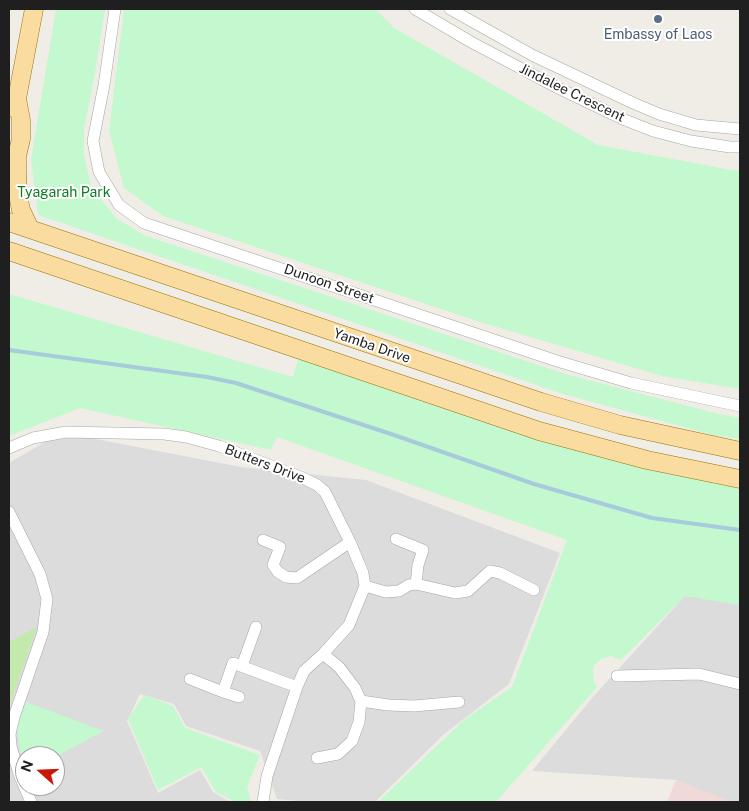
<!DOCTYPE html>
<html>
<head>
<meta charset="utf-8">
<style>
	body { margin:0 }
	#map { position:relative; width:749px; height:811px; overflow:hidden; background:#f0ede6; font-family:"Public Sans",sans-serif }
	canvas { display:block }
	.frame { position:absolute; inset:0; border:10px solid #1f1f1f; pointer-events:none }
	.north { position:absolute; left:15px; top:746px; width:50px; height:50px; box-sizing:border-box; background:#fff; border:1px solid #a5a5a5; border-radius:50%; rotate:290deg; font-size:14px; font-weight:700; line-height:20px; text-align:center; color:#1f1f1f }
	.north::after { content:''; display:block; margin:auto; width:18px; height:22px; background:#ca1804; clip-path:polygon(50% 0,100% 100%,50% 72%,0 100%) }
</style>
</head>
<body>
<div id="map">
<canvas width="749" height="811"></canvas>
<div class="frame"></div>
<div class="north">N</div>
</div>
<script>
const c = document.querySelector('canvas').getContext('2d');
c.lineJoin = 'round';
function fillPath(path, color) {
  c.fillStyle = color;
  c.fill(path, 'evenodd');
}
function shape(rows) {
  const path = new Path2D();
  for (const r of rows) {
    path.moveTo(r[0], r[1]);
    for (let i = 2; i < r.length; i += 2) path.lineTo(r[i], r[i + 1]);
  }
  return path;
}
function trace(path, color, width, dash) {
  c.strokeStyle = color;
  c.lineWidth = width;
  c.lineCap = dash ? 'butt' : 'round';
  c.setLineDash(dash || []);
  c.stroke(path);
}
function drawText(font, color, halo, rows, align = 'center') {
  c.font = font + ' "Public Sans",sans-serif';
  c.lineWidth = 4;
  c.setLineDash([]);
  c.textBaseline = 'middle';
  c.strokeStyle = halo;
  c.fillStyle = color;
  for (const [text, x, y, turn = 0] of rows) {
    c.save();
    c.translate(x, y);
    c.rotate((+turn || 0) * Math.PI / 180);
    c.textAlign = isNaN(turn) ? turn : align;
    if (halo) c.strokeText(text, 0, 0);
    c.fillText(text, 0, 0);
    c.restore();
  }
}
fillPath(shape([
	[80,436,241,467,366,480,560,553,509,684,443,735,375,802,310,802,277,799,260,751,186,726,174,704,140,694,127,721,158,793,200,770,213,792,230,802,9,802,9,463,48,440],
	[25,756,55,756,55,786,25,786],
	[685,596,740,604,740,802,727,802,676,780,532,771,593,697]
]), '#dddcdc');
fillPath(shape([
	[676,780,733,802,667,802]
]), '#f0d9d6');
fillPath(shape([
	[37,627,9,707,9,642]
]), '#c4e9ad');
fillPath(shape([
	[56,9,105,9,95,73,84,129,84,154,91,187,117,219,146,236,569,375,719,414,740,418,740,439,713,435,563,394,38,215,31,159],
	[124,9,375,9,394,28,598,145,732,170,740,170,740,389,662,376,480,322,163,216,124,188,109,131],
	[9,294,293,377,299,357,740,486,740,605,685,596,621,660,611,656,601,659,594,666,593,671,594,682,597,687,496,802,378,802,465,719,512,687,567,540,277,437,271,450,80,408,9,436],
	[144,695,173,706,185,728,260,755,247,787,251,802,236,802,216,792,201,767,158,790,128,719],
	[26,702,104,731,55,757,25,756,25,763,20,751,17,727]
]), '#c4f8ce');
trace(shape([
	[9,350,207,377,236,383,394,435,534,484,652,518,740,530]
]), '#a7cbdc', 4);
const minor = shape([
	[115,9,104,85,93,141,99,172,119,205,144,223,557,361,631,383,740,406],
	[415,9,471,42,556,87,625,120,653,131,691,141,730,147,740,147],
	[450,9,532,55,633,103,659,114,696,125,740,129],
	[9,448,33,438,66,432,164,434,186,437,219,446,303,478,317,485,325,492,350,542,363,573,365,586,349,625,323,654,304,671,297,687,267,776,263,802],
	[9,512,40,574,47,599,43,632,14,717,10,734,11,746,19,774,31,802],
	[396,539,423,550,418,565,416,584],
	[263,540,280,547,273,565,278,572,286,577,297,578,350,542],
	[365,586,386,592,399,591,409,585,416,584,455,593,468,591,490,571,500,573,534,590],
	[242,666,256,627],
	[617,676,699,674,740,684],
	[190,679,223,692,233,663,297,687],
	[223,692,239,697],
	[361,701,388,705,414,706,459,702],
	[317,758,338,754,352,741,359,722,361,701,355,688,339,667,323,654]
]);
const primary = shape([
	[17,99,21,120,21,139,17,156,17,172,18,195,21,210,30,229],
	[15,109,34,9],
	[9,222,541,402,620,425,740,451],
	[9,251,539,431,647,460,740,479]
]);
trace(minor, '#a6a6a6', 12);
trace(primary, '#977503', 19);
trace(minor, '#fff', 11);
trace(primary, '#fadca1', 18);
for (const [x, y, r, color] of [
	[658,19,5,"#5c6f8a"]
]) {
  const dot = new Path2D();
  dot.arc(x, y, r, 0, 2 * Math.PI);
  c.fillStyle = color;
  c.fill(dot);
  trace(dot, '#fff', 2);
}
drawText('14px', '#4e5e75', '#fff', [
	["Embassy of Laos",658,35]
]);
drawText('14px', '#1f1f1f', '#fff', [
	["Jindalee Crescent",572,93,26],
	["Dunoon Street",329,284,19],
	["Yamba Drive",372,346,19],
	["Butters Drive",265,464,21]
]);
drawText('14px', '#0e7d22', '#fff', [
	["Tyagarah Park",64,193]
]);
</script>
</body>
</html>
